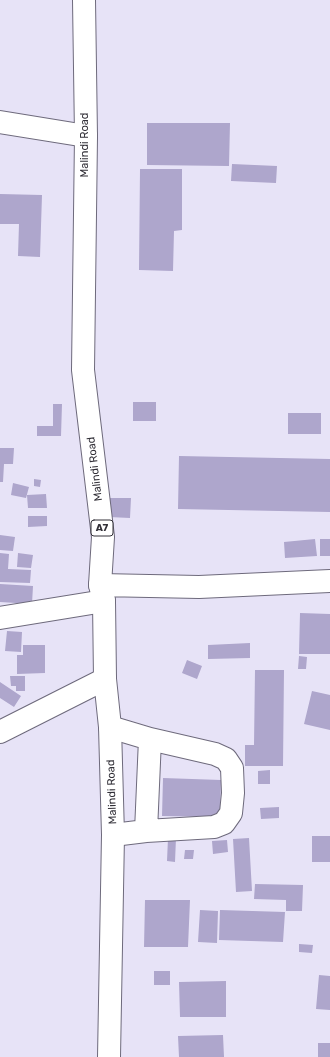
<!DOCTYPE html>
<html>
<head>
<meta charset="utf-8">
<style>
	body { margin:0 }
	canvas { display:block; background:#e7e3f7 }
</style>
</head>
<body>
<canvas width="330" height="1057"></canvas>
<script>
const c = document.querySelector('canvas').getContext('2d');
c.lineJoin = 'round';
function fillPath(path, color) {
  c.fillStyle = color;
  c.fill(path, 'evenodd');
}
function shape(rows) {
  const path = new Path2D();
  for (const r of rows) {
    path.moveTo(r[0], r[1]);
    for (let i = 2; i < r.length; i += 2) path.lineTo(r[i], r[i + 1]);
  }
  return path;
}
function trace(path, color, width, dash) {
  c.strokeStyle = color;
  c.lineWidth = width;
  c.lineCap = dash ? 'butt' : 'round';
  c.setLineDash(dash || []);
  c.stroke(path);
}
function drawText(font, color, halo, rows, align = 'center') {
  c.font = font + ' Rubik,sans-serif';
  c.lineWidth = 3;
  c.setLineDash([]);
  c.textBaseline = 'middle';
  c.strokeStyle = halo;
  c.fillStyle = color;
  for (const [text, x, y, turn = 0] of rows) {
    c.save();
    c.translate(x, y);
    c.rotate((+turn || 0) * Math.PI / 180);
    c.textAlign = isNaN(turn) ? turn : align;
    if (halo) c.strokeText(text, 0, 0);
    c.fillText(text, 0, 0);
    c.restore();
  }
}
fillPath(shape([
	[147,123,230,123,229,166,147,165],
	[232,164,277,166,276,183,231,181],
	[140,169,182,169,182,230,174,231,173,271,139,270],
	[0,194,42,195,40,257,18,256,19,224,0,224],
	[133,402,156,402,156,421,133,421],
	[53,404,62,404,61,436,37,436,37,426,53,426],
	[288,413,321,413,321,434,288,434],
	[0,448,14,448,13,464,4,464,3,482,0,482],
	[179,456,330,459,330,512,178,509],
	[34,479,41,480,40,487,34,486],
	[13,483,29,487,26,498,11,495],
	[46,494,47,508,28,508,27,495],
	[109,498,131,498,130,518,109,517],
	[28,516,47,516,47,526,28,527],
	[0,535,15,537,13,551,0,550],
	[315,539,317,556,285,558,284,542],
	[320,539,330,539,330,556,320,556],
	[0,553,9,554,8,569,31,570,30,583,0,582],
	[18,553,33,555,31,568,17,567],
	[0,584,33,586,32,604,0,602],
	[300,613,330,614,330,654,299,654],
	[7,631,22,632,21,652,5,651],
	[250,643,250,658,208,659,208,645],
	[23,645,45,645,45,673,17,674,17,655,23,655],
	[299,656,307,657,306,669,298,669],
	[187,660,202,666,197,679,182,673],
	[255,670,284,670,283,766,245,766,245,745,254,745],
	[10,676,25,676,25,691,16,691,16,686,11,686],
	[0,682,21,696,14,707,0,698],
	[312,691,330,695,330,730,304,724],
	[270,770,270,784,258,784,258,771],
	[163,778,221,780,220,817,162,816],
	[279,807,279,818,261,819,260,808],
	[312,836,330,836,330,862,312,862],
	[168,838,176,838,175,862,167,861],
	[249,838,252,891,236,892,233,839],
	[227,840,228,852,213,854,212,841],
	[185,850,194,850,193,859,184,859],
	[255,884,303,885,302,911,286,911,286,900,254,899],
	[145,900,190,900,188,947,144,947],
	[200,910,218,911,217,943,198,942],
	[220,910,285,912,283,942,219,940],
	[299,944,313,945,312,953,299,952],
	[154,971,170,971,170,985,154,985],
	[319,975,330,976,330,1010,316,1009],
	[226,981,226,1017,180,1017,179,982],
	[223,1035,224,1057,179,1057,178,1036],
	[318,1043,330,1043,330,1057,318,1057]
]), '#aea6cc');
const minor = shape([
	[0,122,86,136],
	[100,585,199,587,330,581],
	[0,618,104,601],
	[110,727,150,739,215,754,226,759,232,768,233,793,231,813,224,823,214,827,146,831,113,835],
	[0,732,105,679],
	[146,831,150,739]
]);
const highway = shape([
	[84,0,86,136,83,370,103,537,100,585,104,601,105,679,110,727,113,835,109,1057]
]);
trace(minor, '#6e6a7c', 24);
trace(highway, '#6e6a7c', 24);
trace(minor, '#fff', 22);
trace(highway, '#fff', 22);
for (const [x, y, w] of [
	[102,528,22]
]) {
  const box = new Path2D();
  box.roundRect(x - w / 2, y - 8, w, 16, 3);
  c.fillStyle = '#fff';
  c.fill(box);
  trace(box, '#323038', 1);
}
drawText('bold 10px', '#323038', null, [
	["A7",102,528]
]);
drawText('11px', '#323038', '#fff', [
	["Malindi Road",85,145,-90],
	["Malindi Road",95,469,-97],
	["Malindi Road",112,792,-92]
]);
</script>
</body>
</html>
